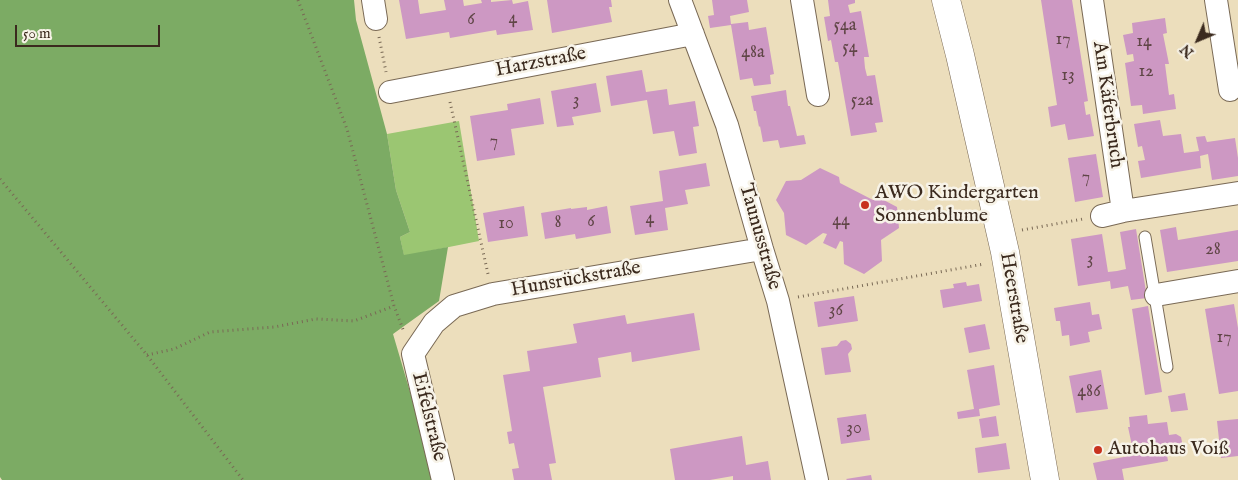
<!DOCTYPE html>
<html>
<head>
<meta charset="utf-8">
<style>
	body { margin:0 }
	#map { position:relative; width:1238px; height:480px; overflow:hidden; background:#ecdebc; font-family:"IM FELL English",serif }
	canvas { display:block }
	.north { position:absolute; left:1173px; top:15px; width:50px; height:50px; -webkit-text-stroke:4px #f7f3e8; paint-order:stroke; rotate:225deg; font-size:14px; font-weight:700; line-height:20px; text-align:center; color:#3b2a1e }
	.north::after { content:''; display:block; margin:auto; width:18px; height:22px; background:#3b2a1e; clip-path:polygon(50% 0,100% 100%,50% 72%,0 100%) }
	.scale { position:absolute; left:15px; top:25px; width:145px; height:22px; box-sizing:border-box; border:2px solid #3b2a1e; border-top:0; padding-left:6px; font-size:15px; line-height:18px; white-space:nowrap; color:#3b2a1e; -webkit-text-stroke:4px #f7f3e8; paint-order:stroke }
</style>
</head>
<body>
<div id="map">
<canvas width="1238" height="480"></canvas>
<div class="north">N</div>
<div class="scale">50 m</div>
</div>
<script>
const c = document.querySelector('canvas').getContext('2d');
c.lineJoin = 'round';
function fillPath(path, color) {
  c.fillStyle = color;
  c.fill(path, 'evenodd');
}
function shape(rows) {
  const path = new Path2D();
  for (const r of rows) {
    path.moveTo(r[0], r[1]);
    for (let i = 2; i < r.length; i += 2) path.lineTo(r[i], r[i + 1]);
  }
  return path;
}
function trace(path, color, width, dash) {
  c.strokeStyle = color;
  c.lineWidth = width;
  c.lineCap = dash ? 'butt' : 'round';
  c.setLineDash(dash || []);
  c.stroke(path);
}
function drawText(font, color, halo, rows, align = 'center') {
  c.font = font + ' "IM FELL English",serif';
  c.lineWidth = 5;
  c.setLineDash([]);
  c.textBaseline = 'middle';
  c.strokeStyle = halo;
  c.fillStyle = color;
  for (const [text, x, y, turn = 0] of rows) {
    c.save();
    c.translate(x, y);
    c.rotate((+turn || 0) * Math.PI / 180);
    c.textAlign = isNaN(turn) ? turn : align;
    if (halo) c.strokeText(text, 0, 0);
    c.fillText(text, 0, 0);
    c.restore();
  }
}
fillPath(shape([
	[459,121,479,241,404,256,400,237,410,232,396,190,387,134]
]), '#9bc672');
fillPath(shape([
	[0,0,354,0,356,20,387,134,396,190,410,232,400,237,404,255,448,247,439,301,393,334,436,480,2,480,0,477]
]), '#7cab64');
fillPath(shape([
	[399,0,418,0,420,14,446,10,444,0,463,0,464,6,482,3,481,0,491,0,491,2,512,0,513,4,528,1,533,30,497,35,496,30,450,38,449,32,406,39],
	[547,0,611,0,612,7,609,7,612,22,552,33],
	[712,0,747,0,749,12,730,16,731,24,748,22,749,30,766,27,774,74,770,75,771,84,754,86,752,78,740,80,731,25,710,28,708,16,714,15],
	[828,0,855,0,855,3,848,5,850,13,861,11,869,57,864,57,865,68,867,76,875,75,883,122,875,123,877,132,851,136,838,62,835,62,831,40,828,41,824,17,830,16],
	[1041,0,1072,0,1088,101,1084,102,1086,115,1090,114,1094,136,1068,140,1065,124,1051,127,1048,107,1057,105],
	[1165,18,1167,33,1163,34,1169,64,1165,64,1169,95,1174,94,1176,109,1143,114,1142,105,1131,106,1125,63,1134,61,1133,54,1127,55,1123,35,1133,33,1132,23],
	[642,70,646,92,667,89,669,105,695,101,699,126,693,127,697,153,679,156,674,131,653,134,647,100,611,106,606,76],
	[596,83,601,112,572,117,574,125,557,127,551,91],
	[786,90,788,106,790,106,797,136,804,135,806,144,780,148,778,140,763,142,760,126,759,127,756,111,754,111,751,96],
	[540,98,544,124,511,129,515,155,477,161,470,116,508,110,507,104],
	[1160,120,1163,136,1181,134,1184,153,1199,151,1196,137,1205,136,1207,142,1235,138,1238,158,1238,176,1212,180,1208,154,1200,156,1201,168,1141,178,1138,161,1145,160,1142,146,1138,147,1134,124],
	[1096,154,1103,197,1075,202,1068,158],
	[706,163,710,186,685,190,688,204,665,208,668,230,635,235,630,206,663,201,659,171],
	[820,168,839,177,840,183,873,200,878,197,897,207,899,228,881,240,882,261,864,274,844,264,843,242,840,241,836,249,823,243,827,234,823,233,806,245,786,235,784,213,776,200,786,181,801,180],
	[524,206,528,236,488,242,483,213],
	[607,206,611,233,576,239,575,234,545,239,541,213,571,208,571,209,587,207,587,210],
	[1176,227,1178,240,1238,230,1238,261,1167,272,1160,230],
	[1136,229,1147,298,1131,300,1128,286,1111,289,1110,281,1078,286,1071,239,1102,234,1108,272,1117,271,1126,269,1120,232],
	[966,282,967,286,979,284,982,301,943,308,940,290,954,288,953,284],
	[854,296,858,321,818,327,814,302],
	[1090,302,1092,315,1099,314,1102,329,1088,332,1090,342,1070,346,1069,335,1062,336,1060,321,1056,321,1054,308],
	[1234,304,1238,328,1238,391,1219,394,1205,309],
	[1148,306,1162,392,1145,395,1132,309],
	[694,313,700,350,632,362,631,352,598,358,601,377,543,387,556,463,549,464,552,480,514,480,512,469,519,468,514,443,509,444,507,432,512,431,503,375,530,371,527,351,577,343,573,324,625,315,627,324],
	[985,324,990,349,969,353,964,328],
	[846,340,851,344,852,349,848,354,851,372,825,375,821,348,837,346,841,341],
	[994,365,1000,405,979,409,980,416,958,419,957,412,974,409,967,370],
	[1101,370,1108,409,1076,413,1069,376],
	[1185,393,1188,410,1171,412,1168,396],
	[866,414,870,440,841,444,837,418],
	[1147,415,1148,424,1167,422,1169,435,1176,434,1181,437,1182,442,1179,447,1166,450,1168,461,1122,469,1124,480,1097,480,1093,463,1134,455,1128,427,1130,427,1129,417],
	[996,416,999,436,982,438,979,419],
	[1238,419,1238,456,1221,458,1217,421],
	[742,436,746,465,768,461,771,480,733,480,733,476,710,480,675,480,670,449],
	[1006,443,1010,469,978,473,975,448],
	[871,475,872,480,847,480,846,479]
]), '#cd98c3');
const lane = shape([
	[1145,237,1167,367]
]);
const street = shape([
	[373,0,376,19],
	[680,0,727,125,762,249,778,301,817,480],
	[802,0,818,95],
	[1092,0,1123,211],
	[1216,0,1230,90],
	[390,92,693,34],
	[1102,216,1123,211,1238,193],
	[1156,295,1238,281],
	[443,480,413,354,434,323,454,306,493,294,762,249]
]);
const secondary = shape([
	[946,0,960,55,1005,252,1045,480]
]);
trace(lane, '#796955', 13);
trace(street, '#796955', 24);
trace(secondary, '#796955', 29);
trace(shape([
	[298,0,347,129,394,306,404,332],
	[379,37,386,72],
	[450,102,488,274],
	[0,179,147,355,243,480],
	[1022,230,1083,219],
	[798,297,984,264],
	[147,355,174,349,210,332,274,327,316,319,354,321,394,306]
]), '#796955', 3, [1, 4]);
trace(lane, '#fff', 11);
trace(street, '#fff', 22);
trace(secondary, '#fff', 28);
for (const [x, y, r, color] of [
	[865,205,5,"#c8321e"],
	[1098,450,5,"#c8321e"]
]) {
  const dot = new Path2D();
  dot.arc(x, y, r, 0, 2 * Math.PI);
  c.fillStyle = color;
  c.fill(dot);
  trace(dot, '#f7f3e8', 2);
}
drawText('18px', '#604647', null, [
	["4",513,19],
	["6",471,20],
	["54a",845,26],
	["17",1063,40],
	["14",1144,42],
	["54",850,48],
	["48a",753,53],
	["12",1146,72],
	["13",1068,76],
	["3",576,101],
	["52a",862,101],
	["7",494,142],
	["7",1086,178],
	["4",650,219],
	["44",841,221],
	["6",591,222],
	["8",558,223],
	["10",506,224],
	["28",1213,250],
	["3",1090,260],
	["36",836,311],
	["17",1224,338],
	["486",1089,392],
	["30",854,429]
]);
drawText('20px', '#3b2a1e', '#f7f3e8', [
	["Harzstraße",541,63,-11],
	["Am Käferbruch",1107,105,82],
	["Taunusstraße",759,237,74],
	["Hunsrückstraße",576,280,-10],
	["Heerstraße",1013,298,80],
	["Eifelstraße",428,417,76]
]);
drawText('20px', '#3b2a1e', '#f7f3e8', [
	["AWO Kindergarten",875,194],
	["Sonnenblume",875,217],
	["Autohaus Voiß",1108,450]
], 'left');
</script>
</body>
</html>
